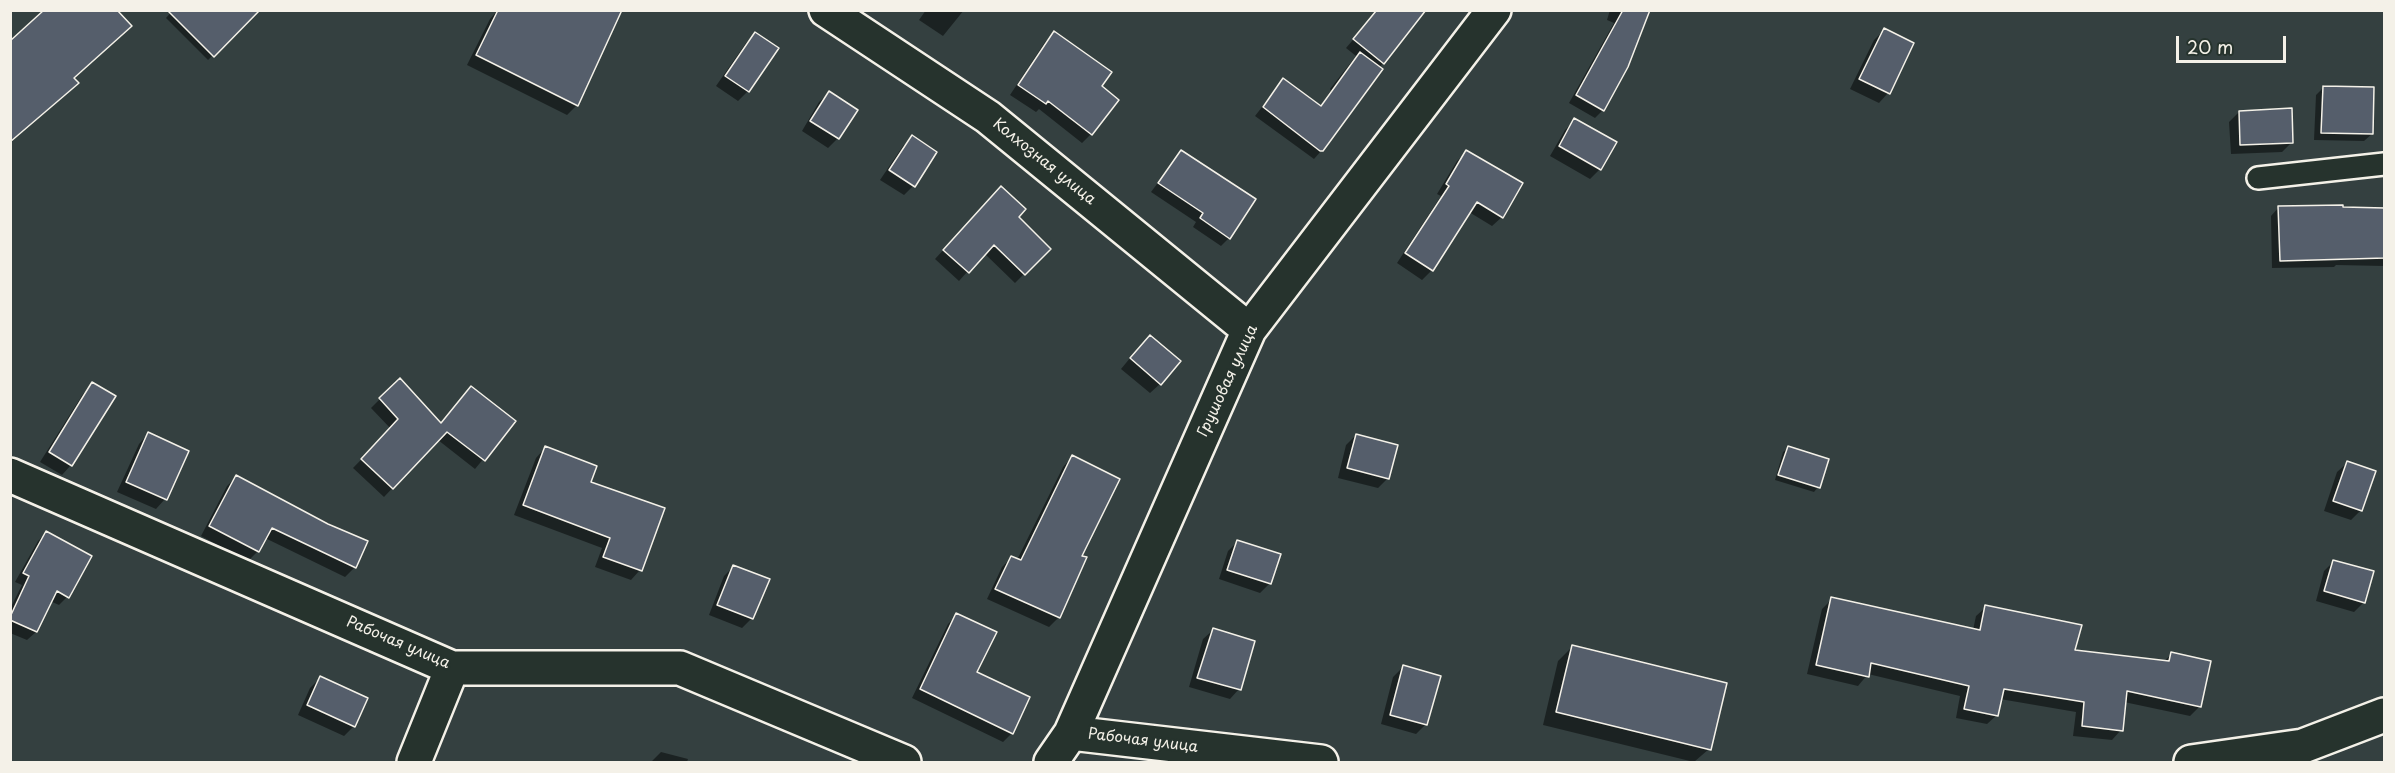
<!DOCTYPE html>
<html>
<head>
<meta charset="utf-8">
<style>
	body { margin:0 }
	#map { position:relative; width:2395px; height:773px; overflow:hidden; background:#344040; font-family:"Playpen Sans",sans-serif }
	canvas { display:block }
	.frame { position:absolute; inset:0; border:12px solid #f4f1e8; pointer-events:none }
	.scale { position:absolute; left:2176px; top:36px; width:110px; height:27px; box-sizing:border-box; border:3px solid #f4f1e8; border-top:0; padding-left:8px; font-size:18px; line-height:21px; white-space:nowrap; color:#f4f1e8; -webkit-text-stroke:4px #26332d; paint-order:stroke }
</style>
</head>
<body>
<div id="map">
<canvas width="2395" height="773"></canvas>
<div class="frame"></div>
<div class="scale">20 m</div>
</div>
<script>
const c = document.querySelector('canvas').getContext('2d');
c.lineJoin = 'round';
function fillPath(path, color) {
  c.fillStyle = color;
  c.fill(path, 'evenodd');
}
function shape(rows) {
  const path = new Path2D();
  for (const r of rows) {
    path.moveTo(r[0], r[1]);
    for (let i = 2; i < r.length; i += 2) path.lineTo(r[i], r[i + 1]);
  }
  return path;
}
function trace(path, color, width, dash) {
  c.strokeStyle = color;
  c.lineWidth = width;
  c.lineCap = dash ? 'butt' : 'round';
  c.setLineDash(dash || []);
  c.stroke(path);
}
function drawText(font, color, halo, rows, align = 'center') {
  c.font = font + ' "Playpen Sans",sans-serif';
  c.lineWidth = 4.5;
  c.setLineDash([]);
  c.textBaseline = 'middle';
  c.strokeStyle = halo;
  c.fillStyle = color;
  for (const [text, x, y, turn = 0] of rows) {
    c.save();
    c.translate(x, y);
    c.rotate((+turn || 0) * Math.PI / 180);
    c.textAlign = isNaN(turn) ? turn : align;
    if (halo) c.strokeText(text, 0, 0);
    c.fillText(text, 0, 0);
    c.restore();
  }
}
fillPath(shape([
	[173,10,250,19,208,60,166,18],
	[498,10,577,105,567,115,467,65,490,19],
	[926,10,964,10,943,36,919,20],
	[1391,10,1424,10,1379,68,1322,150,1314,159,1255,116,1283,80,1320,107,1331,90,1330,89,1356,56,1346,48,1375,14,1383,21],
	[1610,10,1648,10,1603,110,1595,118,1569,103,1614,23,1607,20],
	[1884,30,1888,93,1879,103,1850,89,1874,40],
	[1054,33,1099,86,1091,134,1082,143,1039,109,1036,112,1010,95,1045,42],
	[755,34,777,48,748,91,738,101,716,86,746,43],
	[2323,88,2372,134,2364,141,2314,140,2316,95],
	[829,93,838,138,828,148,802,131,819,102],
	[2239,112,2292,142,2282,152,2231,154,2229,122],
	[1575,120,1600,169,1590,179,1550,156,1565,130],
	[913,137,913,186,904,195,880,180,903,146],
	[1181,152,1229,238,1221,246,1193,227,1196,222,1151,192],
	[1466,152,1502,217,1492,226,1469,212,1432,270,1422,280,1397,263,1441,196,1437,194,1457,161],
	[992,197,1017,217,1049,249,1015,283,984,253,959,281,935,259],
	[2279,207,2384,209,2384,266,2336,265,2334,267,2272,268,2271,216],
	[1140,346,1160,384,1150,393,1121,369],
	[399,380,440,424,471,388,514,422,475,469,438,440,384,497,353,468,391,429,371,408],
	[93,384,71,465,62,475,40,462,83,394],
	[148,434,165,499,156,509,117,492,139,444],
	[1356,435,1388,478,1378,488,1338,478,1346,445],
	[545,448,589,483,640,570,631,580,595,567,602,548,514,515,536,458],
	[1788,448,1818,487,1814,492,1775,480,1783,452],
	[1072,457,1080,557,1059,617,1049,627,987,599,1002,567,1011,558,1017,560,1063,467],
	[2347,463,2361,510,2351,520,2324,511,2337,472],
	[236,477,366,542,355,567,345,577,265,538,258,551,248,561,201,536,227,486],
	[47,532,67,597,59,605,50,601,36,632,27,640,10,633,10,609,22,585,15,582,38,541],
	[1238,541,1270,583,1260,593,1219,579,1228,551],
	[2333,562,2364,602,2354,612,2316,601,2324,571],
	[733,567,752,618,742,628,709,615,724,576],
	[1832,599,1973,630,1976,616,1986,607,2073,651,2164,661,2172,654,2209,662,2199,707,2190,716,2124,702,2121,730,2112,740,2073,736,2076,712,2000,699,1997,715,1987,724,1956,718,1960,696,1868,674,1858,686,1807,674,1822,609],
	[957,615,975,672,1012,733,1003,742,912,698,948,624],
	[1213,630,1239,689,1230,699,1189,687,1203,639],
	[1572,647,1709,749,1694,762,1543,725,1558,661],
	[1403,667,1426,724,1416,734,1381,724,1393,677],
	[320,678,354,726,344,736,298,715,310,688],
	[661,752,688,759,687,762,651,762]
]), '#0007');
const building = shape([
	[44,10,117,10,132,26,74,78,79,83,10,142,10,41,44,10],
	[167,10,260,10,214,57,167,10],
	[498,10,622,10,578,106,476,55,498,10],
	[1426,10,1384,64,1353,39,1376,11,1426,10],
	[1623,10,1650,10,1628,67,1604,111,1576,95,1623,10],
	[1884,28,1914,43,1890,94,1859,79,1884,28],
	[1054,31,1112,72,1102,86,1119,100,1092,135,1048,101,1046,104,1018,85,1054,31],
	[755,32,779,48,749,92,725,76,755,32],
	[1360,52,1383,69,1323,151,1320,151,1263,107,1283,78,1321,106,1360,52],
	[2323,86,2374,87,2373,134,2321,133,2323,86],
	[829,91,858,110,839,139,810,121,829,91],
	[2292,108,2293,143,2240,145,2239,111,2292,108],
	[1574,118,1617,142,1601,170,1559,146,1574,118],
	[912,135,937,152,915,187,889,170,912,135],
	[1181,150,1256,199,1230,239,1200,218,1203,213,1158,183,1181,150],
	[1466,150,1523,183,1503,218,1477,202,1433,271,1405,253,1449,186,1446,184,1466,150],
	[1001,186,1026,209,1019,217,1051,249,1025,275,994,245,969,273,943,250,1001,186],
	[2343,205,2343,207,2385,208,2385,258,2280,261,2278,206,2343,205],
	[1150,335,1181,361,1161,385,1130,358,1150,335],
	[400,378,441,423,471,386,516,421,485,461,447,432,393,489,361,459,398,419,379,398,400,378],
	[92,382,116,396,72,466,49,452,92,382],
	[148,432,189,451,167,500,126,482,148,432],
	[1356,434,1398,445,1389,479,1347,468,1356,434],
	[545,446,597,466,591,482,665,508,642,571,603,557,610,538,523,505,545,446],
	[1788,446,1829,459,1820,488,1778,475,1788,446],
	[1072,455,1120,479,1082,556,1087,557,1060,618,995,589,1011,556,1021,560,1072,455],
	[2347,461,2376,471,2362,511,2333,501,2347,461],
	[236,475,328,524,368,541,356,568,272,528,259,552,209,526,236,475],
	[46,531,92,556,69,598,57,591,37,632,10,620,10,617,29,576,23,573,46,531],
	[1237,540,1281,554,1271,584,1227,570,1237,540],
	[2333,560,2374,571,2365,603,2324,591,2333,560],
	[733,565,770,579,753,619,717,605,733,565],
	[1831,597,1980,630,1985,605,2082,625,2075,650,2169,661,2171,652,2211,661,2201,707,2127,691,2123,731,2082,726,2084,702,2004,689,1998,716,1964,709,1969,686,1871,663,1869,677,1816,665,1831,597],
	[956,613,997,632,977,672,1030,697,1013,734,920,689,956,613],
	[1213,628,1255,641,1241,690,1197,678,1213,628],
	[1572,645,1727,683,1711,750,1556,712,1572,645],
	[1403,665,1441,676,1427,725,1390,715,1403,665],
	[320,676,368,698,355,727,307,705,320,676]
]);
fillPath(building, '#555e6b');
trace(building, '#f4f1e8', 1.5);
const service = shape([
	[2258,178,2384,164]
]);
const minor = shape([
	[826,10,988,117,1249,330],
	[10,475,452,668,680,668,904,762],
	[1071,733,1321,762],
	[414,762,452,668],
	[1051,762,1071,733,1249,330,1494,10],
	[2191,762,2303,746,2384,715]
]);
trace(service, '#f4f1e8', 26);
trace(minor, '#f4f1e8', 38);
trace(service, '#26332d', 21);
trace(minor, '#26332d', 33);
drawText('15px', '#f4f1e8', '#26332d', [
	["Колхозная улица",1044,162,39],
	["Грушовая улица",1228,381,-65],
	["Рабочая улица",398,643,23],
	["Рабочая улица",1143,741,7]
]);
</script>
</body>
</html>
